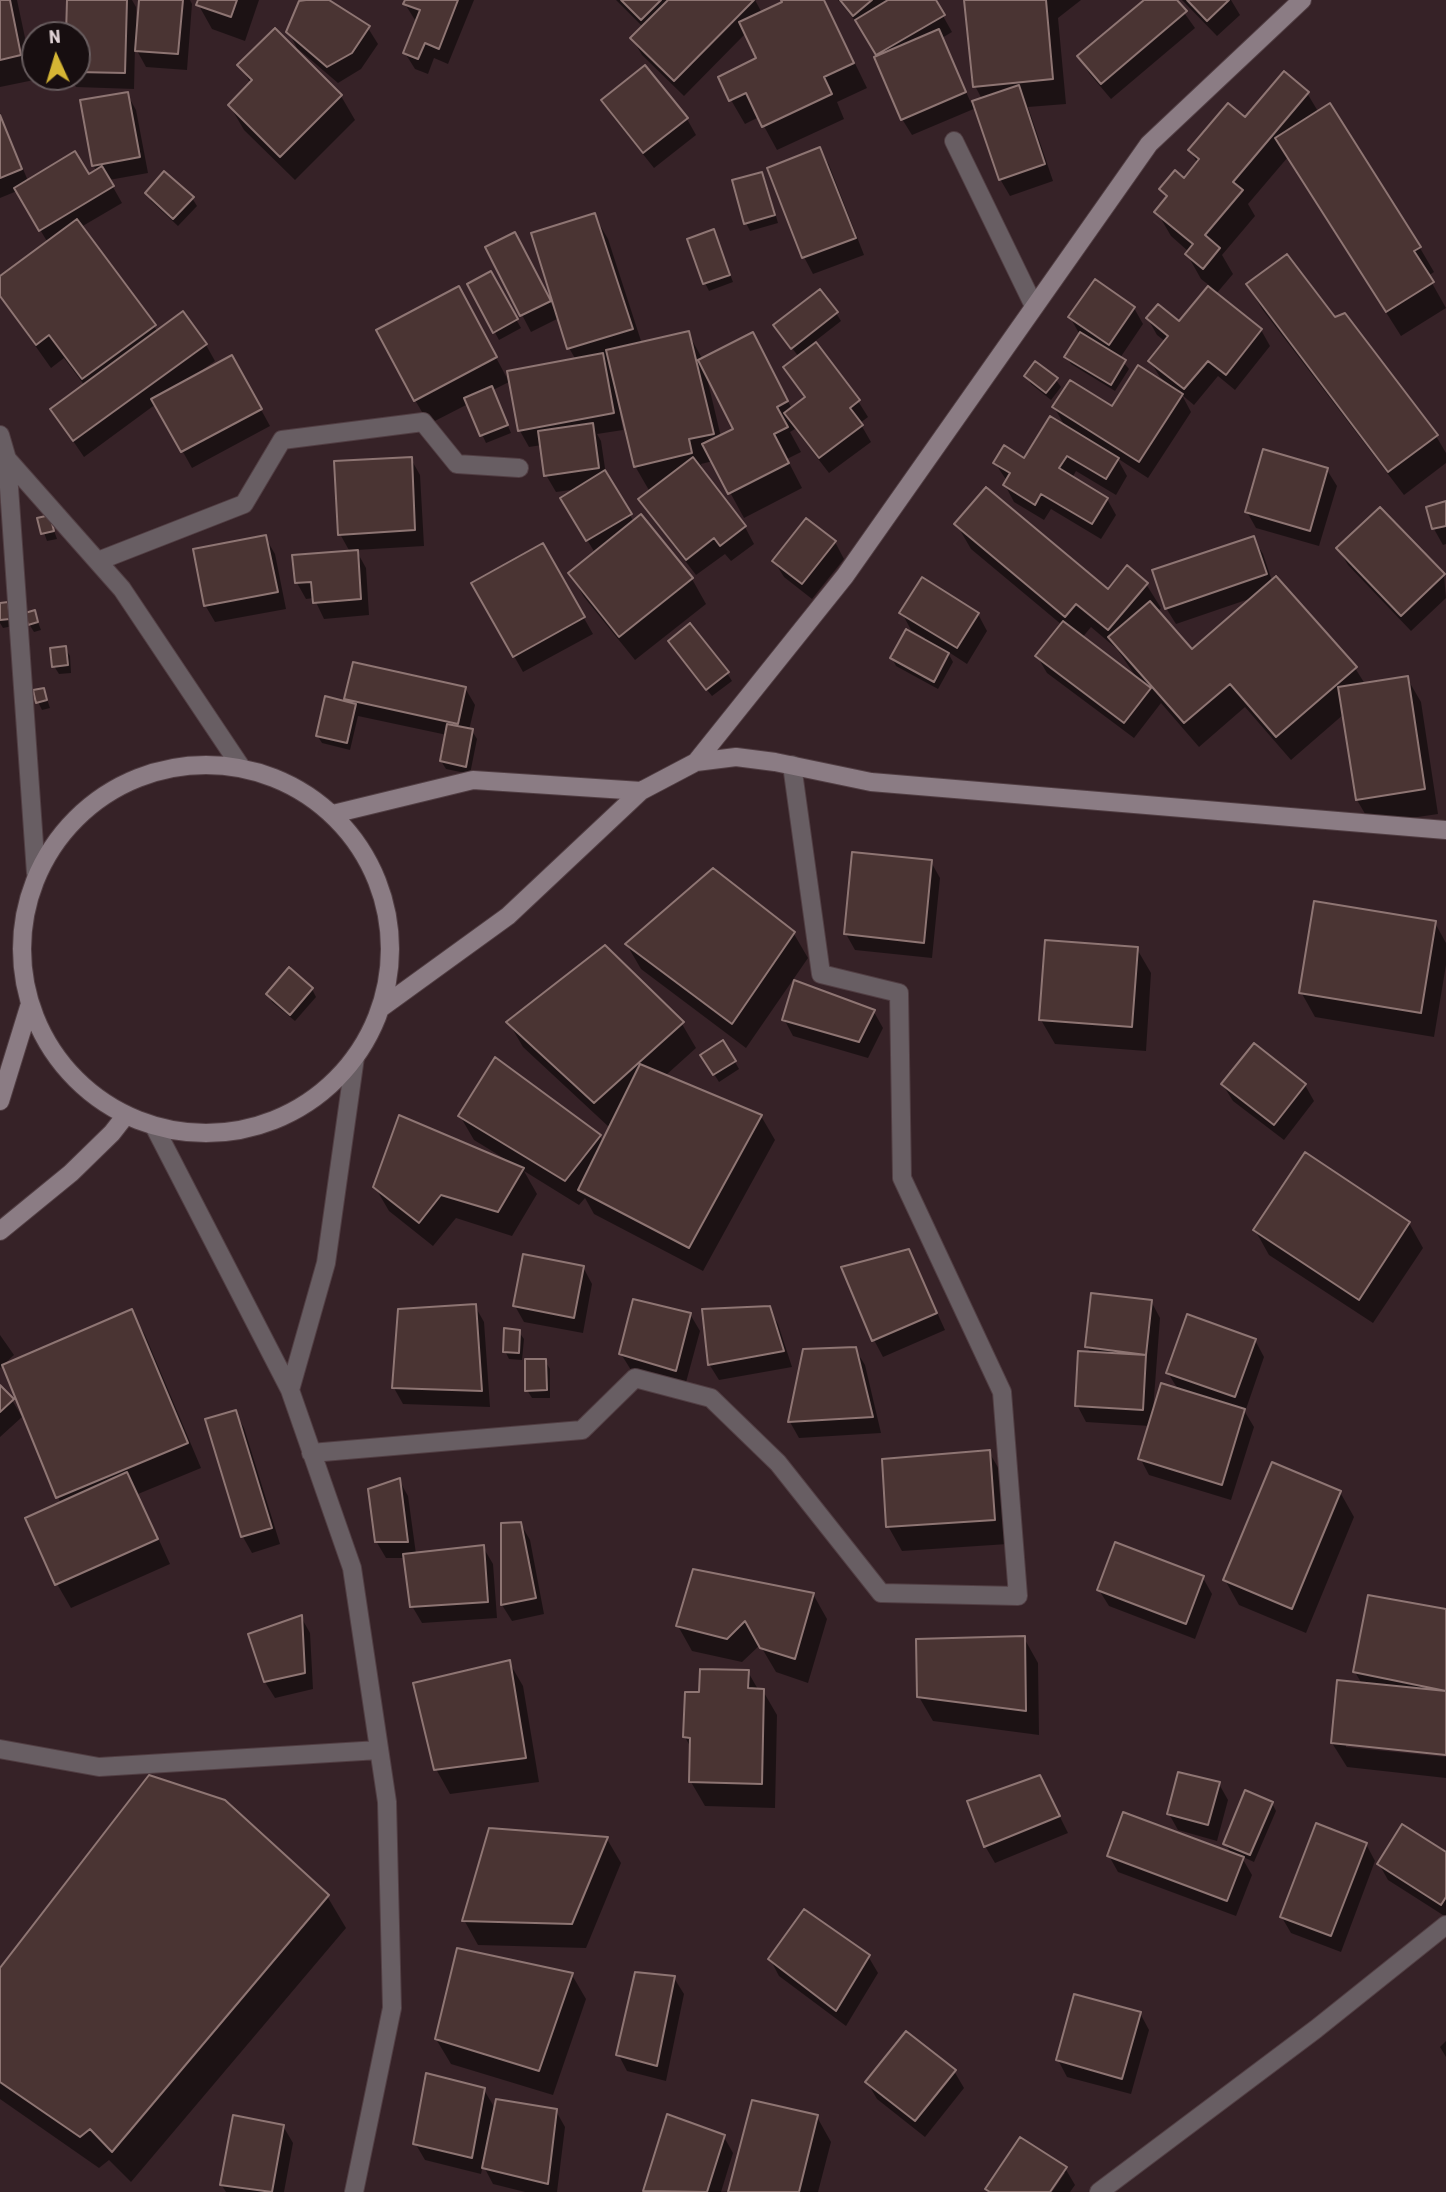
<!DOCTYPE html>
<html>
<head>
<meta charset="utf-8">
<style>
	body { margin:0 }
	#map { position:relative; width:1446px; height:2192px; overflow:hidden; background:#362227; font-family:"Roboto Condensed",sans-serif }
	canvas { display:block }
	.north { position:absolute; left:21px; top:21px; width:70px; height:70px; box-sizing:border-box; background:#170e10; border:2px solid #685d5f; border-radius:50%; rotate:356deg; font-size:19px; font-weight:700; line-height:28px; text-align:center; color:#e1d3d6 }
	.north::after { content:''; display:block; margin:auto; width:24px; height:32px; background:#d5b534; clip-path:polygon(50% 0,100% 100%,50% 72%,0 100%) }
</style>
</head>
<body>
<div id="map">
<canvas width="1446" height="2192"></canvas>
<div class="north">N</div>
</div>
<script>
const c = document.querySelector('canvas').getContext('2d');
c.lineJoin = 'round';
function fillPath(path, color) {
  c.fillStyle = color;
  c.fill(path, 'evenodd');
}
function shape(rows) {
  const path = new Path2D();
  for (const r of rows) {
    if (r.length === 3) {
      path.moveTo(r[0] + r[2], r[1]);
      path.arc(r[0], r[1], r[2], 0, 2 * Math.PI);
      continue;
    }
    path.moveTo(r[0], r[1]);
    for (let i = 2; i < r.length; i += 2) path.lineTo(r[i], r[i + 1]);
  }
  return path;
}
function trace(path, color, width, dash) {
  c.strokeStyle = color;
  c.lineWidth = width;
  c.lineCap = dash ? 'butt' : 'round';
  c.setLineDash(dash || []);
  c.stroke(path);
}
fillPath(shape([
	[0,0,17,0,34,80,0,87],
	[69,0,132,0,136,7,136,25,139,25,141,0,190,0,192,4,187,70,146,67,135,47,134,89,76,87,70,77,77,77,77,35,68,35],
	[199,0,259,0,245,41,212,29,198,4],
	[314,0,325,0,368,28,378,44,361,69,338,83,297,48,288,31],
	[407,0,474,0,448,64,434,58,428,74,415,69,405,53,418,21,415,20,405,4],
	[616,0,755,0,762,13,784,3,783,0,824,0,867,88,837,102,844,119,777,150,759,117,745,124,731,100,759,59,746,33,684,96,642,55,632,38,643,27],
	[838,0,934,0,952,32,942,38,971,103,982,99,975,86,966,0,1081,0,1058,18,1066,104,1028,107,1053,181,1010,196,1000,179,976,108,912,135,902,119,879,57,863,30],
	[1146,0,1175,0,1195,28,1111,99,1089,73,1079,57],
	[1182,0,1231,0,1240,15,1217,36],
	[240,65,341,96,355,120,295,180,244,130,230,106,251,84],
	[645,67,687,119,696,135,654,168,613,117,604,101],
	[1307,93,1319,113,1420,248,1434,272,1428,276,1446,308,1401,336,1288,157,1248,204,1255,216,1222,255,1233,274,1216,294,1261,330,1270,346,1235,390,1218,376,1194,405,1182,395,1191,412,1148,478,1117,458,1127,476,1116,495,1076,471,1072,478,1107,499,1116,515,1101,539,1051,509,1044,520,1014,502,1005,485,1007,481,995,463,1025,460,1066,428,1054,407,1113,408,1167,383,1160,377,1150,361,1166,342,1157,335,1148,319,1180,323,1210,286,1201,279,1187,254,1189,252,1171,236,1157,212,1167,199,1161,189,1184,180,1198,164,1190,150,1246,120],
	[127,94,136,110,148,173,109,180,122,203,81,227,158,332,206,345,215,361,198,373,199,375,232,357,270,426,192,468,156,404,84,457,52,410,85,386,64,358,51,368,0,296,0,278,48,243,17,191,0,198,0,113,28,181,88,176,97,172,93,165],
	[820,149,829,165,864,255,813,274,804,257,769,169],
	[762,174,766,182,778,223,750,231,746,223],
	[147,193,192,198,197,206,178,226,151,201],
	[594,215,608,239,642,344,688,333,703,360,766,359,792,409,806,399,785,368,799,357,780,333,836,313,841,321,814,342,858,401,868,417,860,423,871,442,829,473,795,429,790,432,801,452,787,459,802,488,744,518,713,461,701,464,704,475,745,527,754,544,731,561,725,554,696,575,650,515,641,499,650,492,635,466,623,414,620,414,623,430,597,434,601,441,606,475,634,522,641,517,692,579,706,604,635,660,584,597,570,573,595,553,562,498,578,489,556,492,546,475,542,445,529,447,520,431,509,373,576,360,569,348,559,318,531,332,487,248,524,250,555,311],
	[707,378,736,430,721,437],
	[713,231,733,282,709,291,705,283],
	[490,273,521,328,499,340,469,285],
	[1248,285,1334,319,1436,436,1446,453,1446,463,1404,495,1262,309],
	[1134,308,1143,324,1120,358,1129,369,1115,391,1071,364,1066,357,1080,335,1070,317],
	[472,312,509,382,493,390,511,433,486,443,468,404,429,424,415,400],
	[1026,376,1056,380,1061,387,1051,400,1031,384],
	[411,459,420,475,424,546,356,550,366,568,369,615,324,619,314,598,306,599,297,583,350,552,340,534],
	[1327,470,1337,486,1319,546,1256,528,1247,512],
	[1446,503,1446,544,1443,545,1434,529,1428,508],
	[49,517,57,539,47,541,39,519],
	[957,525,1108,591,1146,584,1161,608,1157,612,1191,652,1252,598,1176,624,1166,608,1253,538,1263,554,1272,581,1355,668,1365,684,1407,678,1421,702,1438,814,1371,824,1357,800,1344,714,1291,760,1245,707,1199,747,1161,703,1134,738,1047,673,1037,656,1062,625,971,549],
	[1091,627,1117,649,1139,681,1082,638],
	[265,537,275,554,286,609,215,622,205,605],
	[835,542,844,559,812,599,784,577,774,561],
	[543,546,593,634,523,672,473,583],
	[1338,548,1444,575,1446,598,1411,631,1348,565],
	[7,604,11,611,13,626,3,628,0,623,0,605],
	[34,612,41,630,34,632,29,624],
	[902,613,978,614,987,631,967,664,947,651,953,662,938,689,896,666,892,658,925,638,911,630],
	[65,648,70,656,71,673,59,674,54,666],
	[674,649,727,673,732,681,712,696],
	[465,688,475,705,469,730,472,731,477,739,470,774,446,769,441,761,447,735,358,716,350,750,322,743,317,735,349,704,346,699],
	[44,690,50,708,42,710,38,702],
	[931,862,940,878,932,958,855,950,846,934],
	[1435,923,1446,943,1446,965,1434,1037,1315,1017,1301,992],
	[794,934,808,958,746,1048,641,969,627,945],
	[1137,949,1151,973,1146,1051,1055,1044,1041,1020],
	[312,989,316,997,295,1021,272,1002,268,994],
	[874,1012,883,1028,868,1058,793,1036,784,1019],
	[509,1023,682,1024,696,1048,665,1076,761,1116,775,1140,703,1271,594,1214,585,1198,579,1205,524,1171,537,1194,512,1236,456,1218,433,1246,389,1211,375,1187,504,1161,505,1159,474,1140,460,1116,600,1136,603,1142,610,1128,523,1047],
	[735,1062,739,1069,719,1082,707,1063],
	[1223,1085,1305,1085,1314,1101,1284,1140,1233,1101],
	[1409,1223,1423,1248,1373,1323,1269,1255,1255,1230],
	[909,1251,945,1330,883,1357,874,1340,843,1268],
	[583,1267,592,1284,583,1333,524,1322,515,1306],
	[1151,1301,1160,1318,1153,1411,1179,1391,1168,1373,1255,1340,1264,1357,1245,1412,1254,1427,1231,1500,1149,1475,1140,1458,1150,1426,1086,1422,1077,1405,1091,1354,1087,1347],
	[475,1306,484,1322,490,1407,403,1404,394,1388],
	[769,1308,778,1324,792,1367,719,1380,709,1364],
	[131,1311,145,1335,201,1468,138,1494,170,1564,71,1608,57,1584,61,1504,4,1366],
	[690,1314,700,1331,685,1386,631,1370,621,1354],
	[519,1332,524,1339,522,1360,509,1359,505,1351],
	[0,1335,14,1355,0,1368],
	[855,1349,865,1365,881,1433,799,1438,790,1422],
	[545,1361,550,1369,550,1398,532,1398,527,1390],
	[0,1387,12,1400,22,1417,0,1437],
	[235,1412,244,1428,280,1544,252,1553,243,1537,207,1420],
	[989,1452,1003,1476,1008,1544,902,1551,888,1526],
	[399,1480,408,1496,416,1554,483,1547,493,1564,497,1618,422,1623,412,1606,405,1558,386,1558,376,1541],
	[1340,1492,1354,1517,1306,1633,1239,1605,1225,1580],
	[520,1523,530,1540,544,1614,512,1621,502,1605,503,1525],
	[1203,1578,1212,1594,1195,1639,1109,1606,1099,1590],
	[813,1594,827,1619,808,1683,776,1672,760,1645,742,1662,692,1651,678,1626],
	[1446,1611,1446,1753,1346,1743,1346,1747,1446,1757,1446,1778,1347,1767,1332,1743,1362,1684,1355,1672],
	[301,1617,310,1633,313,1689,275,1698,265,1682],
	[1024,1638,1038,1663,1039,1735,933,1721,919,1697],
	[509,1662,523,1686,539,1782,450,1794,436,1769],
	[748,1672,759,1691,763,1691,777,1715,775,1808,705,1806,691,1782,691,1748,685,1737,701,1694],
	[1040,1777,1068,1833,995,1863,985,1846],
	[1219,1784,1228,1800,1217,1841,1178,1830,1169,1814],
	[1272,1803,1276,1811,1254,1862,1241,1856,1252,1875,1236,1916,1118,1872,1109,1856,1232,1855,1225,1843],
	[490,1830,607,1839,621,1863,586,1948,478,1945,464,1920],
	[1366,1844,1375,1861,1341,1952,1291,1933,1281,1916],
	[1446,1854,1446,1917,1388,1880,1379,1864],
	[327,1896,346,1928,131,2182,109,2160,99,2168,0,2099,0,1971],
	[868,1956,878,1973,846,2026,779,1976,770,1959],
	[572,1975,586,1999,553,2095,451,2064,436,2039],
	[674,1978,684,1994,666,2081,627,2071,618,2054],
	[1140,2013,1149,2030,1131,2094,1067,2077,1058,2060],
	[1446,2041,1446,2057,1440,2047],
	[954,2071,964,2088,925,2137,877,2099,867,2082],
	[484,2090,496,2110,556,2111,565,2127,557,2192,525,2192,493,2184,483,2165,481,2174,425,2160,415,2143],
	[668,2116,724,2137,733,2153,721,2192,645,2192],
	[817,2117,831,2142,818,2192,730,2192],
	[283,2126,293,2143,284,2192,226,2192,221,2184],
	[1065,2168,1075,2185,1070,2192,1052,2192,1065,2173,1061,2173,1048,2192,989,2192,987,2189]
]), '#0007');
const building = shape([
	[0,0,10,0,21,55,0,60,0,0],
	[67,0,127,0,125,73,77,72,77,35,66,35,67,0],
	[139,0,183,0,178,54,135,51,139,0],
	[198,0,237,0,231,17,196,5,198,0],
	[306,0,329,0,370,26,352,53,327,67,286,32,299,1,306,0],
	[405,0,458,0,439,49,425,43,418,59,403,53,420,10,403,4,405,0],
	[621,0,661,0,641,20,621,0],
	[668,0,754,0,674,81,630,38,668,0],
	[781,0,824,0,854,63,824,77,832,94,762,127,746,93,729,101,718,77,756,58,739,22,782,2,781,0],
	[840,0,872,0,853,16,840,0],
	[888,0,936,0,945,15,876,55,855,20,888,0],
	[964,0,1046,0,1053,79,973,87,964,0],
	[1144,0,1177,0,1187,11,1101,84,1077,56,1144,0],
	[1187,0,1229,0,1207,21,1187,0],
	[275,28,342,95,280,157,228,105,252,80,237,65,275,28],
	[939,29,966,92,901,120,874,57,939,29],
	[645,65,688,118,643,153,601,100,645,65],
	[1284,71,1309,92,1233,182,1243,190,1205,235,1220,248,1203,269,1185,254,1193,244,1154,212,1167,196,1159,189,1175,170,1184,178,1199,159,1188,150,1228,103,1245,117,1284,71],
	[1019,85,1045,164,999,180,972,101,1019,85],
	[128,92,140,157,92,166,80,100,128,92],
	[1330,103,1421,247,1414,251,1434,282,1386,312,1275,138,1330,103],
	[0,115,22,169,0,178,0,115],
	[820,147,856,238,802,258,767,168,820,147],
	[75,151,89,174,102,166,114,186,39,231,14,188,75,151],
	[164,171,194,197,173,219,145,193,164,171],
	[762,172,775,215,744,224,732,180,762,172],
	[595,213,633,329,567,349,531,233,595,213],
	[77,219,156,325,82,379,49,335,36,345,0,296,0,276,77,219],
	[714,229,730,275,703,284,687,239,714,229],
	[515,232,551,301,520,316,485,247,515,232],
	[1287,254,1335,317,1345,313,1438,435,1388,472,1246,284,1287,254],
	[491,271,518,319,493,333,467,284,491,271],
	[1095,279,1135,307,1109,345,1068,317,1095,279],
	[459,286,497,357,414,401,376,330,459,286],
	[1208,286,1262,329,1226,375,1208,361,1184,389,1148,361,1168,336,1146,318,1158,304,1179,321,1208,286],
	[820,289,838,312,791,349,773,325,820,289],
	[183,311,207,344,73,441,50,409,183,311],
	[689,331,714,434,689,439,692,453,634,467,606,350,689,331],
	[753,332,788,401,777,407,788,427,774,434,789,463,728,494,702,444,733,429,698,360,753,332],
	[1080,332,1126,360,1111,385,1064,357,1080,332],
	[816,342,860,400,850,408,863,425,819,458,784,413,805,397,783,367,816,342],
	[603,353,614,413,518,431,507,371,603,353],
	[232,355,262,409,181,452,151,399,232,355],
	[1035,361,1058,378,1046,393,1024,376,1035,361],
	[1138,365,1183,394,1139,462,1052,407,1070,380,1112,406,1138,365],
	[492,386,508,425,480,436,464,398,492,386],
	[1050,416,1119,458,1106,479,1067,456,1059,468,1108,498,1092,524,1041,494,1035,505,1003,485,1010,473,993,463,1004,445,1024,458,1050,416],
	[593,423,599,468,544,476,538,431,593,423],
	[1263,449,1328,468,1310,531,1245,512,1263,449],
	[412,457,415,530,338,535,334,461,412,457],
	[693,457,746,526,720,546,714,538,686,560,638,499,693,457],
	[605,470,632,514,586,541,560,498,605,470],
	[986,487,1108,589,1127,565,1148,583,1108,630,1076,604,1065,617,954,524,986,487],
	[1446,501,1446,526,1432,529,1426,507,1446,501],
	[1380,507,1445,574,1401,616,1336,548,1380,507],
	[641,514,693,578,619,637,568,573,641,514],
	[50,515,54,531,41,534,37,518,50,515],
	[806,518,836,541,802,584,772,561,806,518],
	[266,535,278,592,204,606,193,549,266,535],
	[1254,536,1267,574,1165,609,1152,570,1254,536],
	[543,543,585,617,513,657,471,583,543,543],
	[358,550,361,599,313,603,311,582,295,583,292,555,358,550],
	[1276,576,1357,667,1276,737,1230,684,1184,723,1108,637,1150,601,1192,649,1276,576],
	[922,577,979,613,957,648,899,613,922,577],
	[8,602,10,619,0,620,0,603,8,602],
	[35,610,38,622,28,625,25,613,35,610],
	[1063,621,1151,688,1124,723,1035,656,1063,621],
	[690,623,729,672,706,690,668,641,690,623],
	[906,629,949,653,934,682,890,658,906,629],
	[66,646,68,665,52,667,50,648,66,646],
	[353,662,466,687,458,724,344,699,353,662],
	[1408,676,1425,789,1356,800,1338,687,1408,676],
	[44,688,47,700,36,703,33,690,44,688],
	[325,696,356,704,347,743,316,736,325,696],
	[447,724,473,729,466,767,440,761,447,724],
	[852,852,932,860,924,943,844,934,852,852],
	[713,868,795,932,732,1024,625,944,713,868],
	[1314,901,1436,921,1421,1013,1299,993,1314,901],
	[1045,940,1138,947,1132,1027,1039,1020,1045,940],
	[605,945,684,1022,594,1103,506,1022,605,945],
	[289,967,313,988,290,1015,266,994,289,967],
	[794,980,875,1010,859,1042,782,1020,794,980],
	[723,1040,736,1061,713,1075,700,1055,723,1040],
	[1254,1043,1306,1084,1274,1125,1221,1084,1254,1043],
	[495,1057,601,1135,565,1181,458,1116,495,1057],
	[640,1064,762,1115,689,1248,578,1190,640,1064],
	[399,1115,524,1168,498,1212,441,1195,419,1223,373,1187,399,1115],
	[1305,1152,1410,1222,1359,1300,1253,1230,1305,1152],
	[909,1249,937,1313,872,1341,841,1267,909,1249],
	[523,1254,584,1266,574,1318,513,1306,523,1254],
	[1091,1293,1152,1300,1146,1355,1085,1347,1091,1293],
	[633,1299,691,1313,676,1371,619,1354,633,1299],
	[476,1304,482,1391,392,1388,398,1309,476,1304],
	[770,1306,784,1351,708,1365,702,1309,770,1306],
	[132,1309,188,1443,56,1498,2,1365,132,1309],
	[1187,1314,1256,1339,1235,1397,1166,1373,1187,1314],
	[504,1328,520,1330,519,1353,503,1352,504,1328],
	[856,1347,873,1417,788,1422,803,1349,856,1347],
	[1078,1351,1146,1355,1143,1410,1075,1406,1078,1351],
	[525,1359,546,1359,547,1390,525,1391,525,1359],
	[1161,1383,1245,1409,1222,1485,1138,1459,1161,1383],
	[0,1385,14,1399,0,1412,0,1385],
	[236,1410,272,1528,241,1537,205,1419,236,1410],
	[990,1450,995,1520,886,1527,882,1459,990,1450],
	[1272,1462,1341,1491,1292,1609,1223,1580,1272,1462],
	[127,1472,158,1539,55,1585,25,1518,127,1472],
	[400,1478,408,1542,375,1542,368,1489,400,1478],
	[521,1522,536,1598,501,1605,501,1523,521,1522],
	[1115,1542,1204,1576,1186,1624,1097,1590,1115,1542],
	[484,1545,488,1602,410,1607,403,1554,484,1545],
	[693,1569,814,1593,795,1659,760,1648,745,1621,727,1639,676,1626,693,1569],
	[1368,1595,1446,1609,1446,1691,1353,1672,1368,1595],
	[302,1615,305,1673,264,1682,248,1634,302,1615],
	[1025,1636,1026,1711,917,1697,916,1639,1025,1636],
	[510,1660,526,1758,434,1770,413,1683,510,1660],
	[700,1669,749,1670,748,1688,764,1689,762,1784,689,1782,690,1738,683,1737,685,1692,699,1692,700,1669],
	[1337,1680,1446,1691,1446,1755,1331,1743,1337,1680],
	[1178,1772,1220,1782,1208,1825,1167,1814,1178,1772],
	[149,1775,225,1800,329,1895,112,2152,90,2129,80,2137,0,2082,0,1968,149,1775],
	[1040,1775,1060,1816,984,1847,967,1801,1040,1775],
	[1245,1790,1273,1802,1250,1855,1223,1844,1245,1790],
	[1123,1812,1244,1857,1227,1901,1107,1856,1123,1812],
	[1316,1823,1367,1843,1331,1936,1280,1917,1316,1823],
	[1402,1824,1446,1852,1446,1897,1441,1905,1377,1864,1402,1824],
	[489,1828,608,1837,572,1924,462,1921,489,1828],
	[804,1909,870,1955,836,2011,768,1959,804,1909],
	[457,1948,573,1973,539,2071,435,2039,457,1948],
	[635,1972,675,1976,657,2066,616,2055,635,1972],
	[1074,1994,1141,2012,1122,2079,1056,2060,1074,1994],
	[906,2031,956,2070,915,2121,865,2082,906,2031],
	[426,2073,485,2088,472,2158,413,2144,426,2073],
	[496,2099,557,2109,548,2184,482,2168,496,2099],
	[752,2100,818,2115,799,2192,728,2192,752,2100],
	[667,2114,725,2135,707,2192,643,2191,667,2114],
	[233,2115,284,2125,272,2192,220,2185,233,2115],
	[1020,2137,1067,2167,1050,2192,990,2192,985,2189,1020,2137]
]);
fillPath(building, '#4a3433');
trace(building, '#8e7573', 2);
const street = shape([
	[954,141,1034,306],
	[0,435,7,459,36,873],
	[7,459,122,589,241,767],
	[98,561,244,504,282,440,423,422,457,464,519,468],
	[154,1126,290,1390,352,1568,387,1802,392,2008,354,2192],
	[290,1390,326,1263,355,1057],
	[311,1453,582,1430,635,1378,711,1398,778,1463,881,1593,1018,1596,1002,1392,902,1178,899,993,821,974,792,765],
	[0,1749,99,1767,379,1750],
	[1099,2192,1316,2029,1446,1925]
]);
const secondary = shape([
	[696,762,845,576,1149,144,1302,0],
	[206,949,184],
	[333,814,473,780,641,791],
	[381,1008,508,916,641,791,696,762,736,757,775,762,871,782,1446,830],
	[0,1101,29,1007],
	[0,1231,71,1173,112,1133,126,1115]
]);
trace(street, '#513e43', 20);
trace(secondary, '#513e43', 20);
trace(street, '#685e63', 18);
trace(secondary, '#8b7c84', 18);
</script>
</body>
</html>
